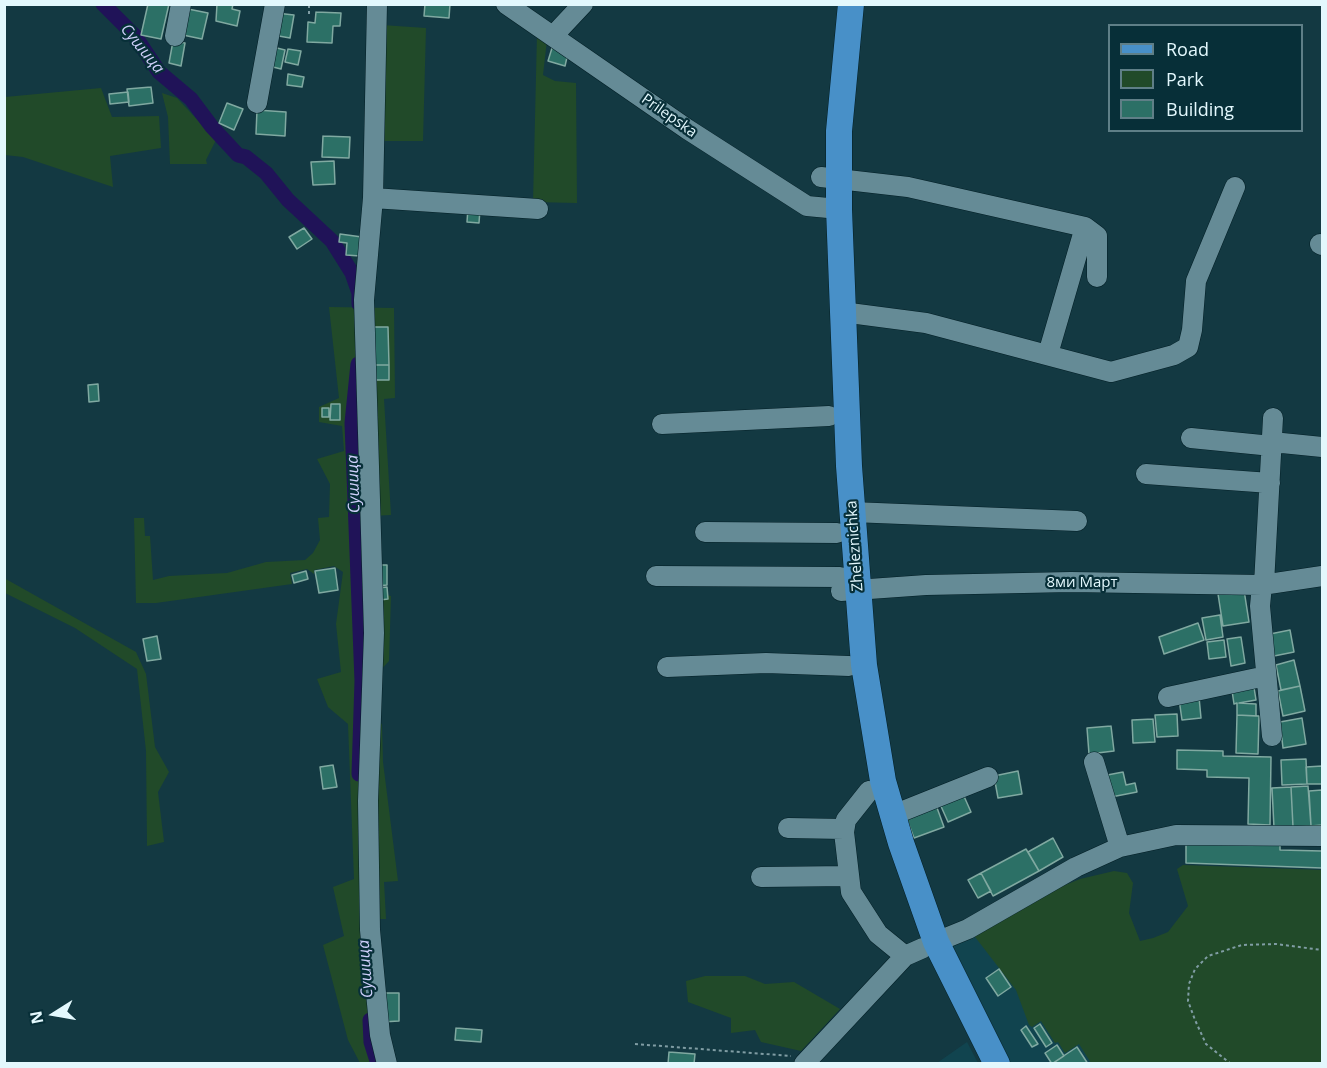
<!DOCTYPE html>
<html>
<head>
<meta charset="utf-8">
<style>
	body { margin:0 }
	#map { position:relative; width:1327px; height:1068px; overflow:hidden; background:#133942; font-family:"Open Sans",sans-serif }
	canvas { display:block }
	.frame { position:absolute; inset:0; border:6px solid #e3f8fd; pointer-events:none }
	.legend { position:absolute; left:1108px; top:24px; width:195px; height:108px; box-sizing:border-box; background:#072f38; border:2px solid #5f7f87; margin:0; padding:8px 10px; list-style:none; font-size:18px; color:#e3f8fd }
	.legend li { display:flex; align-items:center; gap:12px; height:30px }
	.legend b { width:30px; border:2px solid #5f7f87 }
	.north { position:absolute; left:24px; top:984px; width:60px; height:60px; -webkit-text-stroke:4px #072f38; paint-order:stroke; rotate:259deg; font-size:16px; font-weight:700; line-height:24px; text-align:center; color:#e3f8fd }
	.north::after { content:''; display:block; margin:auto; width:21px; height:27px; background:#e3f8fd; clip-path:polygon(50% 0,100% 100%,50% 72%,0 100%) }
</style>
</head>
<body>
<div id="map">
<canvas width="1327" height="1068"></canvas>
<div class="frame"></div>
<ul class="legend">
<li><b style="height:8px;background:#4890c8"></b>Road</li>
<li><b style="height:16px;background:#214a29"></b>Park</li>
<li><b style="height:16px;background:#2c7066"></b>Building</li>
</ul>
<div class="north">N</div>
</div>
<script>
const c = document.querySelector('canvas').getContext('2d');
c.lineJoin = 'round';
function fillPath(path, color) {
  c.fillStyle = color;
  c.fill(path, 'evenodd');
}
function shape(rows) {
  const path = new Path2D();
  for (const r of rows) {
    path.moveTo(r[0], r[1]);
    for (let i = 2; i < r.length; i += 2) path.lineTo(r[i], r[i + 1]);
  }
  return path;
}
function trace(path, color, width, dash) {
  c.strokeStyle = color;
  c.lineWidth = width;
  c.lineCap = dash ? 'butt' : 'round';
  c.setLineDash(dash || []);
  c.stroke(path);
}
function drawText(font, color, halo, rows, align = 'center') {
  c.font = font + ' "Open Sans",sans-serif';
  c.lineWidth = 4.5;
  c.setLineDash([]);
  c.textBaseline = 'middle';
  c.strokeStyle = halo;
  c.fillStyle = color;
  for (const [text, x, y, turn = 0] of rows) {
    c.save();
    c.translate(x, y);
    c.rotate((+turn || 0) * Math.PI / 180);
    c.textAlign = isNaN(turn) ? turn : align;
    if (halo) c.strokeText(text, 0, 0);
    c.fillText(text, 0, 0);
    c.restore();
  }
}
fillPath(shape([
	[968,929,1124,1063,997,1063,936,942],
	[967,1042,978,1063,937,1063]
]), '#11444f');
fillPath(shape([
	[382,25,426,28,423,141,380,141],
	[537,34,547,40,543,75,555,81,576,83,577,203,533,202],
	[101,88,112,117,159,116,161,148,110,156,113,187,23,157,5,155,5,97],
	[162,93,177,98,216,140,206,160,207,164,170,164,168,117],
	[329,307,394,308,395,398,384,399,391,515,371,516,374,592,391,596,389,661,378,673,374,720,382,724,383,762,398,881,384,882,386,919,376,919,388,1063,360,1063,348,1040,323,945,344,936,333,887,354,879,348,724,328,707,317,679,341,672,336,624,343,572,334,566,314,570,314,574,307,569,290,573,292,584,156,603,136,603,134,518,144,518,145,536,150,536,153,580,169,576,227,573,266,562,305,560,313,553,320,540,318,518,329,517,330,484,317,459,344,451,342,426,319,422,319,407,339,398],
	[4,578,136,652,146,674,155,747,169,772,158,792,164,842,147,846,147,843,146,751,137,669,75,628,5,593],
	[1183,865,1322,870,1322,1063,1091,1063,1079,1044,1065,1053,1058,1042,1055,1043,1041,1021,1032,1027,1029,1025,1016,990,972,933,1041,895,1080,879,1114,871,1127,873,1133,883,1129,913,1140,941,1153,938,1168,932,1188,906,1177,869],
	[705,976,745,976,765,984,794,982,840,1009,801,1051,761,1042,755,1030,731,1033,731,1018,688,1002,686,981]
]), '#214a29');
trace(shape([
	[103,4,135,36,159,72,191,99,212,127,238,155,246,157,266,173,288,200,332,241,352,273,359,293,359,304],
	[358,364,352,423,362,681,359,774],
	[370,1020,371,1042,378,1064]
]), '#201358', 15);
const building = shape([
	[148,4,169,4,161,39,141,35,148,4],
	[217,4,233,4,232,9,240,11,237,26,216,21,217,4],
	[425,4,450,4,449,18,424,16,425,4],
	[183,8,208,13,202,39,178,34,183,8],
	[316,12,341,13,340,26,333,26,332,43,307,42,308,22,315,23,316,12],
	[276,13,294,15,290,38,273,35,276,13],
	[173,41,185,43,181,66,169,63,173,41],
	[269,46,285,50,281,69,265,65,269,46],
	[552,48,568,53,565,66,548,61,552,48],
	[288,49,301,51,298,65,285,62,288,49],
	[288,74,304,77,302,87,287,85,288,74],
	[151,87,153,103,129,106,127,89,151,87],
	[128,92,129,102,110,104,109,94,128,92],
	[227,103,243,109,234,130,219,123,227,103],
	[257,110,286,112,285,136,256,134,257,110],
	[323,136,350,137,349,158,322,157,323,136],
	[334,161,335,184,313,185,311,162,334,161],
	[468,208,480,209,479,223,467,222,468,208],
	[304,228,312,239,297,249,289,237,304,228],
	[340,234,362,237,360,256,346,255,347,243,339,242,340,234],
	[369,327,388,327,389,365,369,365,369,327],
	[369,365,389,365,389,380,370,380,369,365],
	[98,384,99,401,89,402,88,385,98,384],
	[331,404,340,404,340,420,330,420,331,404],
	[322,408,329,408,329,417,322,417,322,408],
	[376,565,387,565,387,585,377,586,376,565],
	[335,568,338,590,319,593,315,571,335,568],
	[306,571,308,579,294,583,292,575,306,571],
	[387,587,388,599,380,600,378,588,387,587],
	[1244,590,1249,622,1223,626,1218,594,1244,590],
	[1220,615,1223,637,1206,640,1202,618,1220,615],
	[1198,623,1204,640,1164,654,1159,637,1198,623],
	[1290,630,1294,652,1269,657,1265,635,1290,630],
	[157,636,161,659,147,661,143,639,157,636],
	[1241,637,1245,663,1231,666,1227,639,1241,637],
	[1224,640,1226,657,1209,659,1207,642,1224,640],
	[1294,660,1300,686,1281,690,1276,665,1294,660],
	[1253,681,1256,700,1239,703,1256,704,1256,716,1237,715,1237,703,1234,704,1231,684,1253,681],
	[1300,686,1305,711,1283,716,1278,691,1300,686],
	[1199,697,1201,718,1182,720,1179,699,1199,697],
	[1177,714,1178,736,1157,737,1155,715,1177,714],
	[1237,715,1259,716,1258,754,1236,753,1237,715],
	[1302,718,1306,744,1283,748,1280,722,1302,718],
	[1153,719,1155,742,1133,743,1132,720,1153,719],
	[1111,726,1114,751,1089,754,1087,728,1111,726],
	[1177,750,1223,751,1223,756,1271,757,1270,825,1248,824,1249,778,1207,777,1207,770,1177,769,1177,750],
	[1306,759,1307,784,1282,785,1281,760,1306,759],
	[333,765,337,787,323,789,320,767,333,765],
	[1322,766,1322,784,1307,784,1306,767,1322,766],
	[1018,771,1022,794,998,798,994,776,1018,771],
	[1123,772,1126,785,1135,783,1137,792,1106,798,1102,776,1123,772],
	[1308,786,1311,826,1293,827,1291,787,1308,786],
	[1291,787,1293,827,1274,828,1272,788,1291,787],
	[1322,790,1322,825,1311,826,1309,791,1322,790],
	[963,794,971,812,948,822,940,804,963,794],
	[936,805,944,827,914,838,906,817,936,805],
	[1053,838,1063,857,1039,871,1028,852,1053,838],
	[1186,839,1280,842,1280,850,1322,851,1322,868,1186,863,1186,839],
	[1026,849,1039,871,993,896,981,873,1026,849],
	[981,873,991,891,978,898,968,880,981,873],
	[999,969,1011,987,998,996,986,978,999,969],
	[381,993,399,993,399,1021,382,1022,381,993],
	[1040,1024,1052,1043,1046,1047,1034,1028,1040,1024],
	[1026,1026,1038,1044,1032,1047,1021,1030,1026,1026],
	[456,1028,482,1030,481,1042,455,1040,456,1028],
	[1057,1045,1064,1056,1052,1064,1045,1053,1057,1045],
	[1077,1047,1088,1064,1054,1064,1053,1063,1077,1047],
	[669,1052,695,1054,694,1064,668,1064,669,1052]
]);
fillPath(building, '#2c7066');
trace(building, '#80a9a1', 1.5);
const minor = shape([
	[377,4,373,198,364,300,374,633,368,801,370,930,380,1035,387,1064],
	[506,4,687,129,807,206,839,209],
	[175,36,181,4],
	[553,36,583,4],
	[257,103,275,4],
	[821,177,908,187,1085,227,1097,236,1097,277],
	[373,198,538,209],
	[1320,244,1322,245],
	[842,312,926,323,1111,372,1174,355,1188,347,1192,330,1196,281,1235,187],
	[1048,354,1085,227],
	[662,424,829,416],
	[1191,438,1272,446],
	[1272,442,1322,447],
	[1146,474,1270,483],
	[852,512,1077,521],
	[705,532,837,533],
	[656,576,840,577],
	[1264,584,1273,418],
	[1262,585,1260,606,1272,736],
	[841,591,926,585,1071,582,1262,585,1322,576],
	[667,667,766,663,849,666],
	[1168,697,1266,676],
	[1094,762,1120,847],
	[869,791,846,820,844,832,851,892,878,934,905,956],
	[893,815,988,777],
	[788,828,844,829],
	[761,877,848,876],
	[936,942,968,929,1076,867,1120,847,1176,835,1322,836],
	[804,1064,905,956,923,948]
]);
const major = shape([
	[851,4,839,131,839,209,849,466,864,665,883,781,901,843,936,942,997,1064]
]);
trace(minor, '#031f26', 21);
trace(major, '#031f26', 27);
trace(shape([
	[309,14,309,4],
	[635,1044,791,1056],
	[1231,1064,1206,1044,1195,1020,1188,1001,1189,984,1195,969,1208,956,1242,945,1276,944,1322,950]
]), '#809da4', 2, [3, 3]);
trace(minor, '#658b96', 20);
trace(major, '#4890c8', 26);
drawText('15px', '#e3f8fd', '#072f38', [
	["Prilepska",669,116,35],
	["Zheleznichka",855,546,-94],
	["8ми Март",1082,583]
]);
drawText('italic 16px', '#cecffa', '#072f38', [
	["Сушица",142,49,51],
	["Сушица",354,484,-92],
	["Сушица",366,969,-94]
]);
</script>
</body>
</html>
